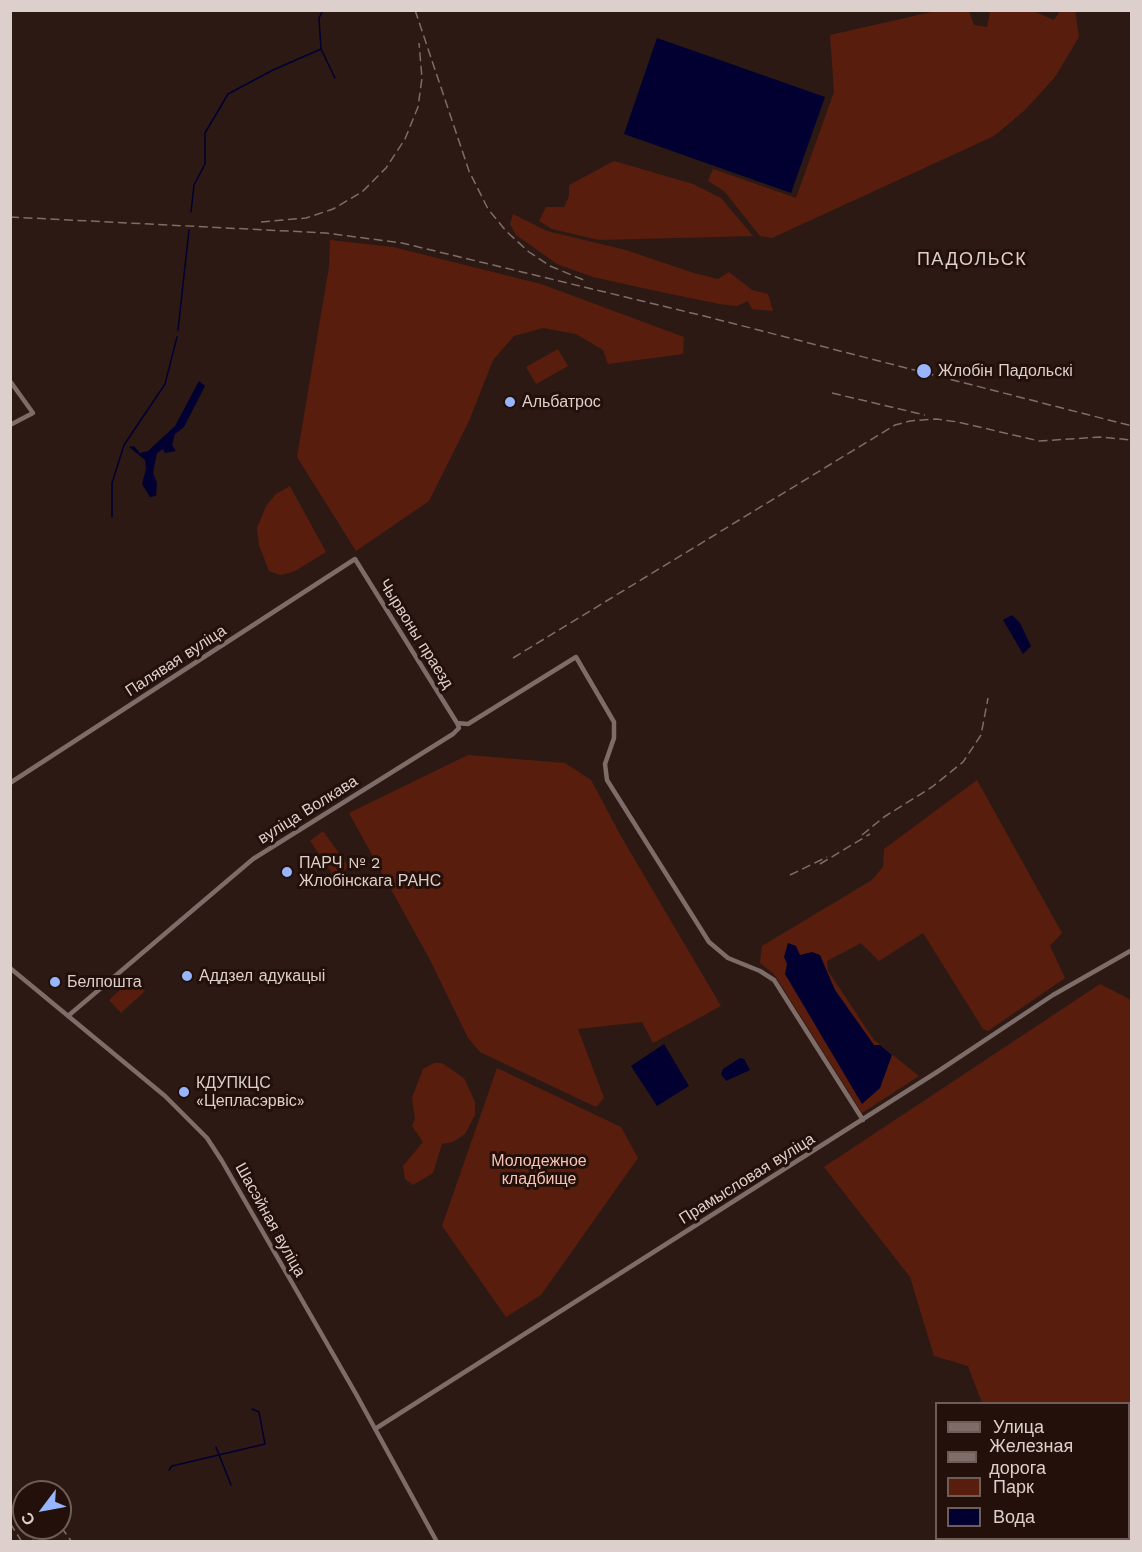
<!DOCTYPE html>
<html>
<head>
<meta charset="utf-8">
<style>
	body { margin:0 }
	#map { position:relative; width:1142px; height:1552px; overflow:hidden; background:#2d1914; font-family:"Work Sans",sans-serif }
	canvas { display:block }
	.frame { position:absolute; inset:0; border:12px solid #ddcfcb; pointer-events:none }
	.legend { position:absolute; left:935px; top:1402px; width:195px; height:138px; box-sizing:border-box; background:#23100b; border:2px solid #6d5c58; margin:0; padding:8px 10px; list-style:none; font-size:18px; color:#ddcfcb }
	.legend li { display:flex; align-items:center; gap:12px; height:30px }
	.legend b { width:30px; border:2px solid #6d5c58 }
	.north { position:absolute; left:12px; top:1480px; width:60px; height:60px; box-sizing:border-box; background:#23100b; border:2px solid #6d5c58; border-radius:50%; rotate:238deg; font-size:16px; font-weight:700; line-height:24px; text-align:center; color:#ddcfcb }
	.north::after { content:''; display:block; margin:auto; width:21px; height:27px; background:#97b6fd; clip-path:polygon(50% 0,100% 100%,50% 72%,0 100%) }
</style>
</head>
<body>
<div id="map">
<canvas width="1142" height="1552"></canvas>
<div class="frame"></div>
<ul class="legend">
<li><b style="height:8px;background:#7d6c68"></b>Улица</li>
<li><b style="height:8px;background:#7e6d68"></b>Железная дорога</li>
<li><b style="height:16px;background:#591d0d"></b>Парк</li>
<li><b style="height:16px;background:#010031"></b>Вода</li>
</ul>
<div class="north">С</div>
</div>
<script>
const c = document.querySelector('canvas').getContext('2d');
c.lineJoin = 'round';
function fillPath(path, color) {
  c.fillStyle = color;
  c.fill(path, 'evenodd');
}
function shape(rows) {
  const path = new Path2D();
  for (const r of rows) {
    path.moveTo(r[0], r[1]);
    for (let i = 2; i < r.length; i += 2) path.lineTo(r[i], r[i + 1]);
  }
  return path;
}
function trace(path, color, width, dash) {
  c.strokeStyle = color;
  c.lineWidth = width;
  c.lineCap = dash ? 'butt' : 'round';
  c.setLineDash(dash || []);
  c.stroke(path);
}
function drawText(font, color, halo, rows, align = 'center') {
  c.font = font + ' "Work Sans",sans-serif';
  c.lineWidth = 6;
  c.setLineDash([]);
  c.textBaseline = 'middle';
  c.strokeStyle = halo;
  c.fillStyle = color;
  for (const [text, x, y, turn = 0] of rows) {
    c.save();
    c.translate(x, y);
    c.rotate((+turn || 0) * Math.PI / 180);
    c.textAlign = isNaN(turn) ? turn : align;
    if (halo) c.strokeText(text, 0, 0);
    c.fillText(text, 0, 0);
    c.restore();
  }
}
fillPath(shape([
	[936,11,969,11,974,25,987,27,990,11,1033,11,1054,20,1060,11,1075,11,1079,37,1055,77,1025,110,994,136,772,238,760,236,724,191,708,181,713,169,796,198,834,92,830,35],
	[614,161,693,184,721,198,753,236,599,240,552,229,539,221,546,207,564,207,569,196,569,185],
	[513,214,547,231,626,250,694,273,718,279,729,272,752,290,768,294,773,311,752,309,748,301,737,306,719,304,647,289,593,277,557,264,516,235,510,224],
	[330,240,393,247,541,284,684,337,683,354,608,364,603,350,576,334,543,328,514,336,493,360,469,421,429,501,356,551,297,457,329,267],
	[558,349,568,366,536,384,526,367],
	[290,486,326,552,295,571,281,575,269,571,259,545,257,528,266,506,276,494],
	[468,755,565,763,591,780,622,838,721,1006,653,1043,642,1022,578,1029,604,1098,596,1107,480,1052,468,1038,430,960,349,813],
	[977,780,1062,933,1050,946,1065,978,988,1031,983,1029,923,933,879,961,861,943,827,961,828,971,874,1040,919,1076,862,1113,774,974,760,963,762,946,872,880,883,867,884,849],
	[323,831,349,867,335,877,310,841],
	[133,978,145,991,121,1013,109,1000],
	[1100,984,1131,1000,1131,1541,1031,1541,1029,1539,1128,1538,1128,1404,982,1403,968,1366,934,1356,910,1277,824,1167],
	[434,1063,442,1063,464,1078,475,1102,475,1115,465,1134,453,1142,442,1144,433,1173,413,1185,405,1179,403,1166,423,1142,412,1126,415,1119,412,1098,423,1069],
	[497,1068,621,1127,638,1158,541,1295,506,1317,442,1226]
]), '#591d0d');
fillPath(shape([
	[657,38,825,97,791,193,624,134],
	[199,381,205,386,184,427,175,434,172,445,176,451,165,453,163,449,157,453,153,473,157,483,156,496,150,497,142,484,146,469,145,460,129,447,134,446,140,453,148,451,175,426],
	[1012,615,1020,623,1031,646,1023,654,1003,620],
	[788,943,796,946,800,955,812,952,820,955,835,990,874,1045,880,1045,892,1055,880,1088,862,1104,785,974,787,964,784,957],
	[664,1044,689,1086,657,1106,631,1066],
	[740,1058,744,1059,750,1070,726,1081,721,1074,723,1069]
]), '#010031');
trace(shape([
	[323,10,319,18,321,49,335,78],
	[602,10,606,10],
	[191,212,194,185,205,164,205,133,228,94,273,70,321,49],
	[178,330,189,230],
	[112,517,112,483,124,445,165,384,177,337],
	[216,1447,231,1485],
	[169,1470,172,1466,265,1444,259,1412,252,1409]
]), '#010031', 1.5);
trace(shape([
	[10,381,33,413,10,425],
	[457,723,468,724,576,657,614,722,614,738,605,764,607,780,709,942,728,958,760,971,774,980,863,1120],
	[10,783,355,559,457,723],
	[10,968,165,1096,207,1138,222,1161,356,1394,437,1542],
	[68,1016,253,859,453,734,459,728,457,723],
	[375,1429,937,1072,1053,995,1132,950]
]), '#7d6c68', 4.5);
trace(shape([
	[415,10,469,171,488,209,506,231,529,252,550,266,586,281],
	[10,217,326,233,402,243,704,316,1132,426],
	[261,222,306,218,333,209,362,192,386,168,405,139,418,107,422,78,419,43],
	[832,393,925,415],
	[513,658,895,425,910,421,936,419,958,422,1039,441,1100,437,1132,440],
	[862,835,884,817,932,787,963,762,981,735,988,698],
	[820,864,870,834],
	[790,875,827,857],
	[10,1503,24,1525],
	[10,1523,22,1542],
	[61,1527,72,1542],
	[26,1528,34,1542]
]), '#7e6d68', 1.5, [9, 4.5]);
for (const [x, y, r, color] of [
	[924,371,8,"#97b6fd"],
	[510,402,6,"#97b6fd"],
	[287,872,6,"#97b6fd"],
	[187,976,6,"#97b6fd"],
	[55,982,6,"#97b6fd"],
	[184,1092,6,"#97b6fd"]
]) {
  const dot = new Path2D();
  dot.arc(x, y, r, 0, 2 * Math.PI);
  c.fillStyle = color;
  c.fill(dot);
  trace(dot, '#23100b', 2);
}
drawText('16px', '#ddcfcb', '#23100b', [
	["Жлобін Падольскі",938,371],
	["Альбатрос",522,402],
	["ПАРЧ № 2",299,863],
	["Жлобінскага РАНС",299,881],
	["Аддзел адукацыі",199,976],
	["Белпошта",67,982],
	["КДУПКЦС",196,1083],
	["«Цепласэрвіс»",196,1101]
], 'left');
drawText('16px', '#ddcfcb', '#23100b', [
	["Чырвоны праезд",416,634,58],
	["Палявая вуліца",176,661,-33],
	["вуліца Волкава",308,810,-32],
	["Прамысловая вуліца",747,1179,-32],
	["Шасэйная вуліца",270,1220,61]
]);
drawText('16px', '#f6c4b6', '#23100b', [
	["Молодежное",539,1161],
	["кладбище",539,1179]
]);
c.letterSpacing = '1.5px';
drawText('18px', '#ddcfcb', '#23100b', [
	["ПАДОЛЬСК",972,260]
]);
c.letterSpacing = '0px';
</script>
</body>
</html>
